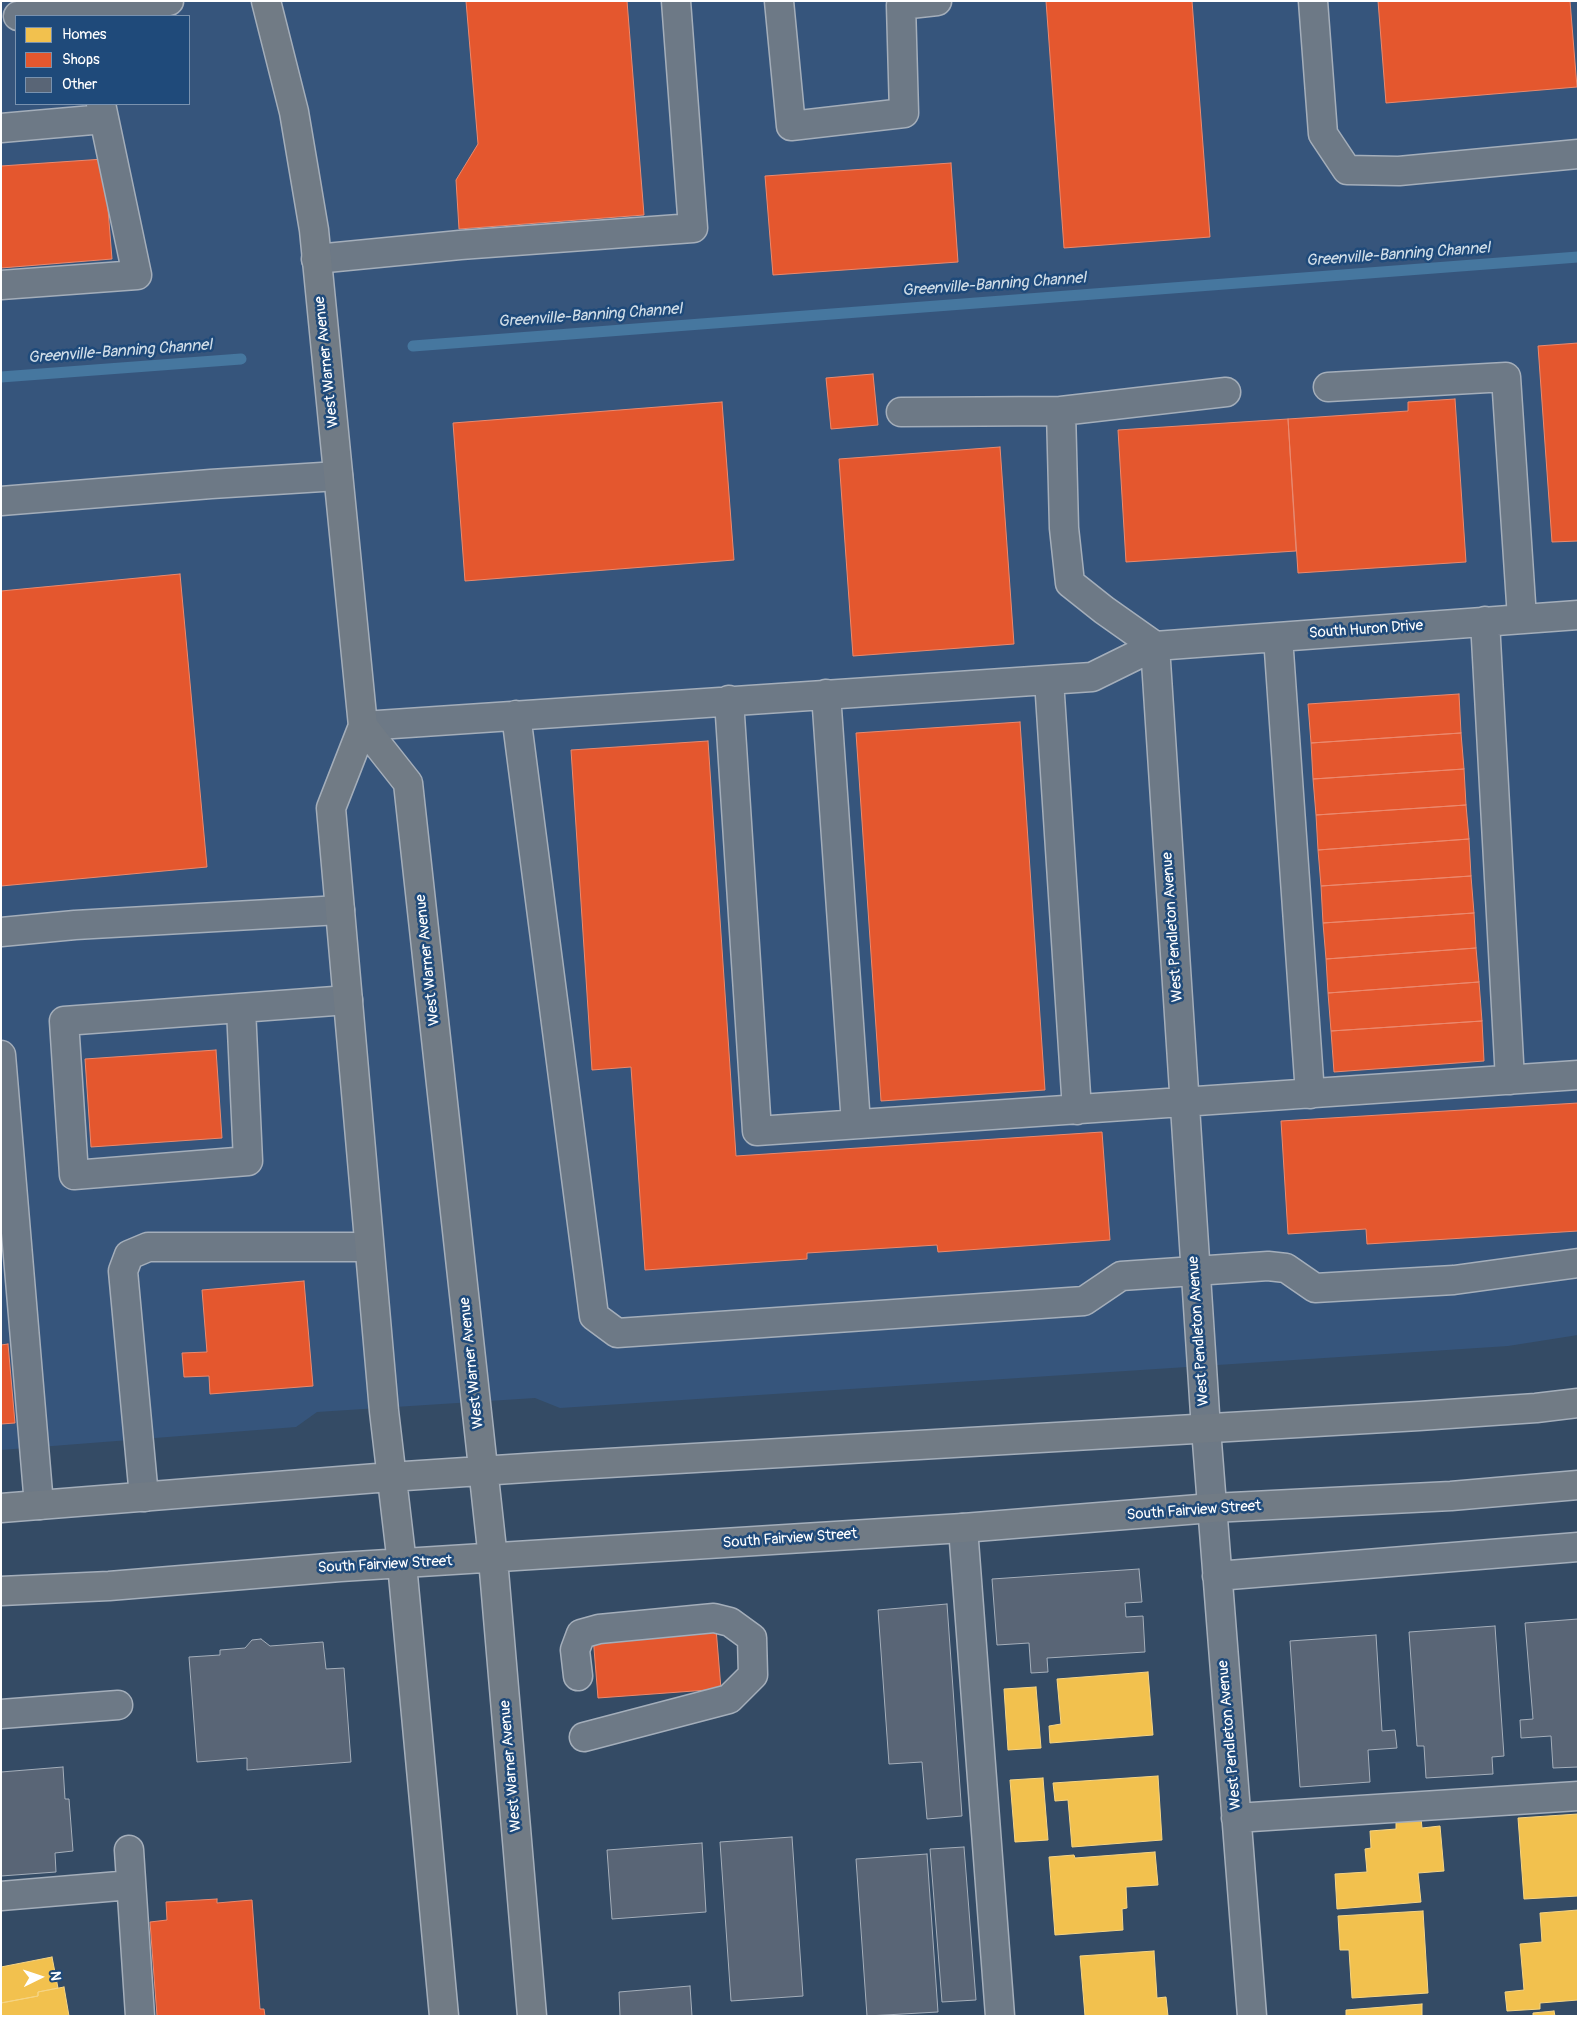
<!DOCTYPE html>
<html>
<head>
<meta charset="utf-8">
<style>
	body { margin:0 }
	#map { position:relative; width:1579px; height:2017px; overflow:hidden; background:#344b65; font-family:Pangolin,sans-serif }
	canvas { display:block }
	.frame { position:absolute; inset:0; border:2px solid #fff; pointer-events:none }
	.legend { position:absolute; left:15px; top:15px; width:175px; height:90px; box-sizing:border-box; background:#1f4a7a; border:1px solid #7992af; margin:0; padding:6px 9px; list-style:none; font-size:15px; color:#fff }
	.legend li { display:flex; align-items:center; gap:10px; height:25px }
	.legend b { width:25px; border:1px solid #7992af }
	.north { position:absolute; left:15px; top:1952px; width:50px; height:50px; -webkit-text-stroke:4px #1f4a7a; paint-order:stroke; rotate:86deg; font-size:14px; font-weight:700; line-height:20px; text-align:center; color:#fff }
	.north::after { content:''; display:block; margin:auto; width:18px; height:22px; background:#fff; clip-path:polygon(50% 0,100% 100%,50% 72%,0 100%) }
</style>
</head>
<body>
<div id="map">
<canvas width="1579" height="2017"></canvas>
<div class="frame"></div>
<ul class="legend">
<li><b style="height:14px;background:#f2c14e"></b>Homes</li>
<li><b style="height:14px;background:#e4572e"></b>Shops</li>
<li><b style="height:14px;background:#596576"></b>Other</li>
</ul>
<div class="north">N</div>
</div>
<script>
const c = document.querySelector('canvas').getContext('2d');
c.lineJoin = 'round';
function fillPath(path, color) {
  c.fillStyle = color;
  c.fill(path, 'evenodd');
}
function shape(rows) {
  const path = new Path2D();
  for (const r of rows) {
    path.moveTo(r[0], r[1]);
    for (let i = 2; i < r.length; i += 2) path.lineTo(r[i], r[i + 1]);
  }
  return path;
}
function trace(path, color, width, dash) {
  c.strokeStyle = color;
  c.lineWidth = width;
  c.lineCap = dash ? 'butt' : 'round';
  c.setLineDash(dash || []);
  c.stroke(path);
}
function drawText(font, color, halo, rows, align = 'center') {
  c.font = font + ' Pangolin,sans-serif';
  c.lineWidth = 5;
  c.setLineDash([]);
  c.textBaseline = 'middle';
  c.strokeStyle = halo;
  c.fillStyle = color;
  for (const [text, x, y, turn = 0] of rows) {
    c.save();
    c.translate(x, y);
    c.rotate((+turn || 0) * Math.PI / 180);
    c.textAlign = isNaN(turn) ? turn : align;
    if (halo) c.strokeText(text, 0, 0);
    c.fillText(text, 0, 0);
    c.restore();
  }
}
fillPath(shape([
	[1,1,1578,1,1578,1335,1508,1346,560,1408,535,1398,317,1412,296,1427,1,1450],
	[16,16,189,16,189,104,16,104]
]), '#36557c');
const homes = shape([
	[1148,1672,1153,1735,1050,1743,1049,1726,1061,1724,1057,1679,1148,1672],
	[1036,1687,1041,1748,1008,1750,1004,1689,1036,1687],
	[1158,1776,1162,1840,1072,1847,1068,1800,1055,1801,1053,1783,1158,1776],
	[1043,1778,1048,1840,1015,1842,1010,1780,1043,1778],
	[1578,1814,1578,1896,1524,1899,1518,1818,1578,1814],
	[1421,1818,1422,1828,1440,1826,1444,1871,1418,1873,1421,1902,1337,1909,1335,1874,1367,1872,1365,1849,1371,1848,1370,1831,1396,1829,1396,1820,1421,1818],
	[1155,1852,1158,1885,1126,1887,1127,1908,1122,1909,1123,1930,1055,1935,1049,1857,1074,1855,1075,1858,1155,1852],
	[1578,1910,1578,2000,1540,2003,1540,2009,1507,2011,1505,1992,1524,1990,1520,1944,1542,1942,1540,1913,1578,1910],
	[1423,1911,1428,1993,1352,1998,1349,1950,1340,1950,1338,1916,1423,1911],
	[1154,1951,1157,1998,1166,1997,1168,2016,1085,2016,1080,1956,1154,1951],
	[52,1957,58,1988,38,1992,38,1996,1,2003,1,1967,52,1957],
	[64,1987,69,2016,1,2016,1,2003,38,1996,38,1992,64,1987],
	[1422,2004,1422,2016,1346,2016,1346,2010,1422,2004],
	[1554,2011,1555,2016,1533,2016,1533,2013,1554,2011]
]);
fillPath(homes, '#f2c14e');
trace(homes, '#f6d483', 1);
const shops = shape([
	[466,1,627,1,644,215,459,229,456,180,478,144,466,1],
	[1046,1,1192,1,1210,237,1064,248,1046,1],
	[1378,1,1570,1,1577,87,1386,103,1378,1],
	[104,159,112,259,1,268,1,166,104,159],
	[951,163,958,262,773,275,765,176,951,163],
	[1578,343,1578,541,1552,542,1538,346,1578,343],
	[873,374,878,425,831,429,826,378,873,374],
	[1455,399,1466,562,1298,573,1288,419,1408,411,1408,402,1455,399],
	[722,402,734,560,465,581,453,423,722,402],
	[1288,419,1296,551,1126,562,1118,430,1288,419],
	[1000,447,1014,644,853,656,839,459,1000,447],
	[180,574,207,867,1,886,1,591,180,574],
	[1459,694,1461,733,1311,743,1308,704,1459,694],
	[1020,722,1045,1090,881,1101,856,733,1020,722],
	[1461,733,1464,769,1313,779,1311,743,1461,733],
	[708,741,736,1156,1102,1132,1110,1240,938,1252,937,1245,807,1253,807,1259,645,1270,631,1067,592,1070,571,750,708,741],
	[1464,769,1466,805,1316,815,1313,779,1464,769],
	[1466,805,1469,839,1318,850,1316,815,1466,805],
	[1469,839,1471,876,1321,886,1318,850,1469,839],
	[1471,876,1474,913,1323,923,1321,886,1471,876],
	[1474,913,1476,948,1326,959,1323,923,1474,913],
	[1476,948,1479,982,1328,993,1326,959,1476,948],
	[1479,982,1482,1021,1331,1031,1328,993,1479,982],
	[1482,1021,1484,1061,1334,1072,1331,1031,1482,1021],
	[216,1050,222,1138,91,1147,85,1059,216,1050],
	[1578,1103,1578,1231,1367,1244,1366,1229,1288,1234,1281,1121,1578,1103],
	[304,1281,313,1386,210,1394,209,1376,184,1377,182,1353,207,1352,202,1290,304,1281],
	[8,1344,15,1423,1,1424,1,1345,8,1344],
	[716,1628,721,1689,598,1698,593,1636,716,1628],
	[217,1899,217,1903,252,1900,260,2009,264,2009,265,2016,157,2016,150,1922,167,1920,166,1902,217,1899]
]);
fillPath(shops, '#e4572e');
trace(shops, '#ec896d', 1);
trace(shape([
	[413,346,1578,257],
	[1,377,241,359]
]), '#46779f', 11);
const building = shape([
	[1139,1569,1142,1602,1125,1603,1126,1617,1143,1616,1145,1652,1047,1658,1048,1672,1031,1673,1029,1643,997,1645,992,1579,1139,1569],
	[947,1604,962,1816,927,1819,922,1762,889,1764,878,1610,947,1604],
	[1578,1619,1578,1767,1553,1768,1551,1736,1521,1738,1520,1720,1533,1719,1525,1623,1578,1619],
	[1495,1626,1504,1756,1492,1757,1493,1774,1426,1778,1424,1746,1417,1746,1409,1632,1495,1626],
	[1376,1635,1382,1731,1395,1730,1397,1748,1368,1750,1370,1782,1300,1787,1290,1641,1376,1635],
	[261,1639,270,1646,323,1642,326,1669,344,1668,351,1762,247,1770,247,1758,197,1762,189,1657,220,1655,220,1650,245,1648,252,1640,261,1639],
	[63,1767,65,1799,69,1799,73,1851,55,1853,56,1872,1,1876,1,1772,63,1767],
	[792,1837,803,1996,731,2001,720,1842,792,1837],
	[702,1843,706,1912,612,1919,607,1850,702,1843],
	[964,1847,976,2000,942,2002,930,1849,964,1847],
	[927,1854,938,2012,867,2016,856,1859,927,1854],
	[690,1986,692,2016,620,2016,619,1992,690,1986]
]);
fillPath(building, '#596576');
trace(building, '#a4aeba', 1);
const minor = shape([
	[779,1,791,126,904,113,901,5,937,1],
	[1313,1,1323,134,1347,170,1399,171,1578,154],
	[18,16,169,1],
	[1,128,104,119],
	[316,259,460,245,693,228,676,1],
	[1,285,137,275,101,104],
	[1328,387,1506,377,1522,618],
	[901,412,1061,411],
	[1,501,211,484,338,476],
	[1485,621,1510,1080],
	[1278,637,1310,1094],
	[1155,646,1206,1429,1252,2016],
	[1155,646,1104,610,1070,583,1064,528,1061,411,1226,392],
	[1049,680,1077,1110],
	[826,694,856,1124],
	[729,700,757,1131,1578,1075],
	[516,715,594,1316,617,1333,1084,1301,1121,1276,1268,1266,1286,1268,1315,1288,1454,1280,1578,1263],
	[363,726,1092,677,1155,646,1578,615],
	[1,932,75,925,340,910],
	[241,1008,248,1161,74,1175,64,1021,348,1000],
	[1,1055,39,1505],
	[144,1497,123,1271,129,1255,148,1247,369,1247],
	[963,1528,1000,2016],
	[1217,1576,1578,1547],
	[578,1676,575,1650,581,1634,599,1629,714,1618,730,1622,752,1638,753,1675,729,1699,584,1737],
	[1,1714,118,1705],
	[1236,1818,1578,1796],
	[129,1850,140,2016],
	[1,1896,131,1885]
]);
const major = shape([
	[266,1,294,112,314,230,363,726,331,808,384,1411,402,1564,444,2016],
	[363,726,408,783,493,1559,532,2016],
	[1,1508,390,1477,556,1466,1419,1416,1536,1408,1578,1403],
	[1,1591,109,1586,340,1567,963,1528,1212,1508,1451,1496,1578,1485]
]);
trace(minor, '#a4aeba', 31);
trace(major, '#a4aeba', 31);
trace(minor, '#6d7986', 28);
trace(major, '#717b85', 28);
drawText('15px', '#fff', '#1f4a7a', [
	["West Warner Avenue",327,362,-96],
	["South Huron Drive",1366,630,-4],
	["West Pendleton Avenue",1173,927,-94],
	["West Warner Avenue",428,960,-96],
	["West Pendleton Avenue",1199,1331,-94],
	["West Warner Avenue",472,1363,-96],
	["South Fairview Street",1194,1511,-4],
	["South Fairview Street",790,1539,-4],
	["South Fairview Street",385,1565,-3],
	["West Pendleton Avenue",1230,1735,-95],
	["West Warner Avenue",511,1766,-95]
]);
drawText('italic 16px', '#d1dee8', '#1f4a7a', [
	["Greenville-Banning Channel",1398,255,-4],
	["Greenville-Banning Channel",994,285,-4],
	["Greenville-Banning Channel",590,316,-4],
	["Greenville-Banning Channel",120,352,-4]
]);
</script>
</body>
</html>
